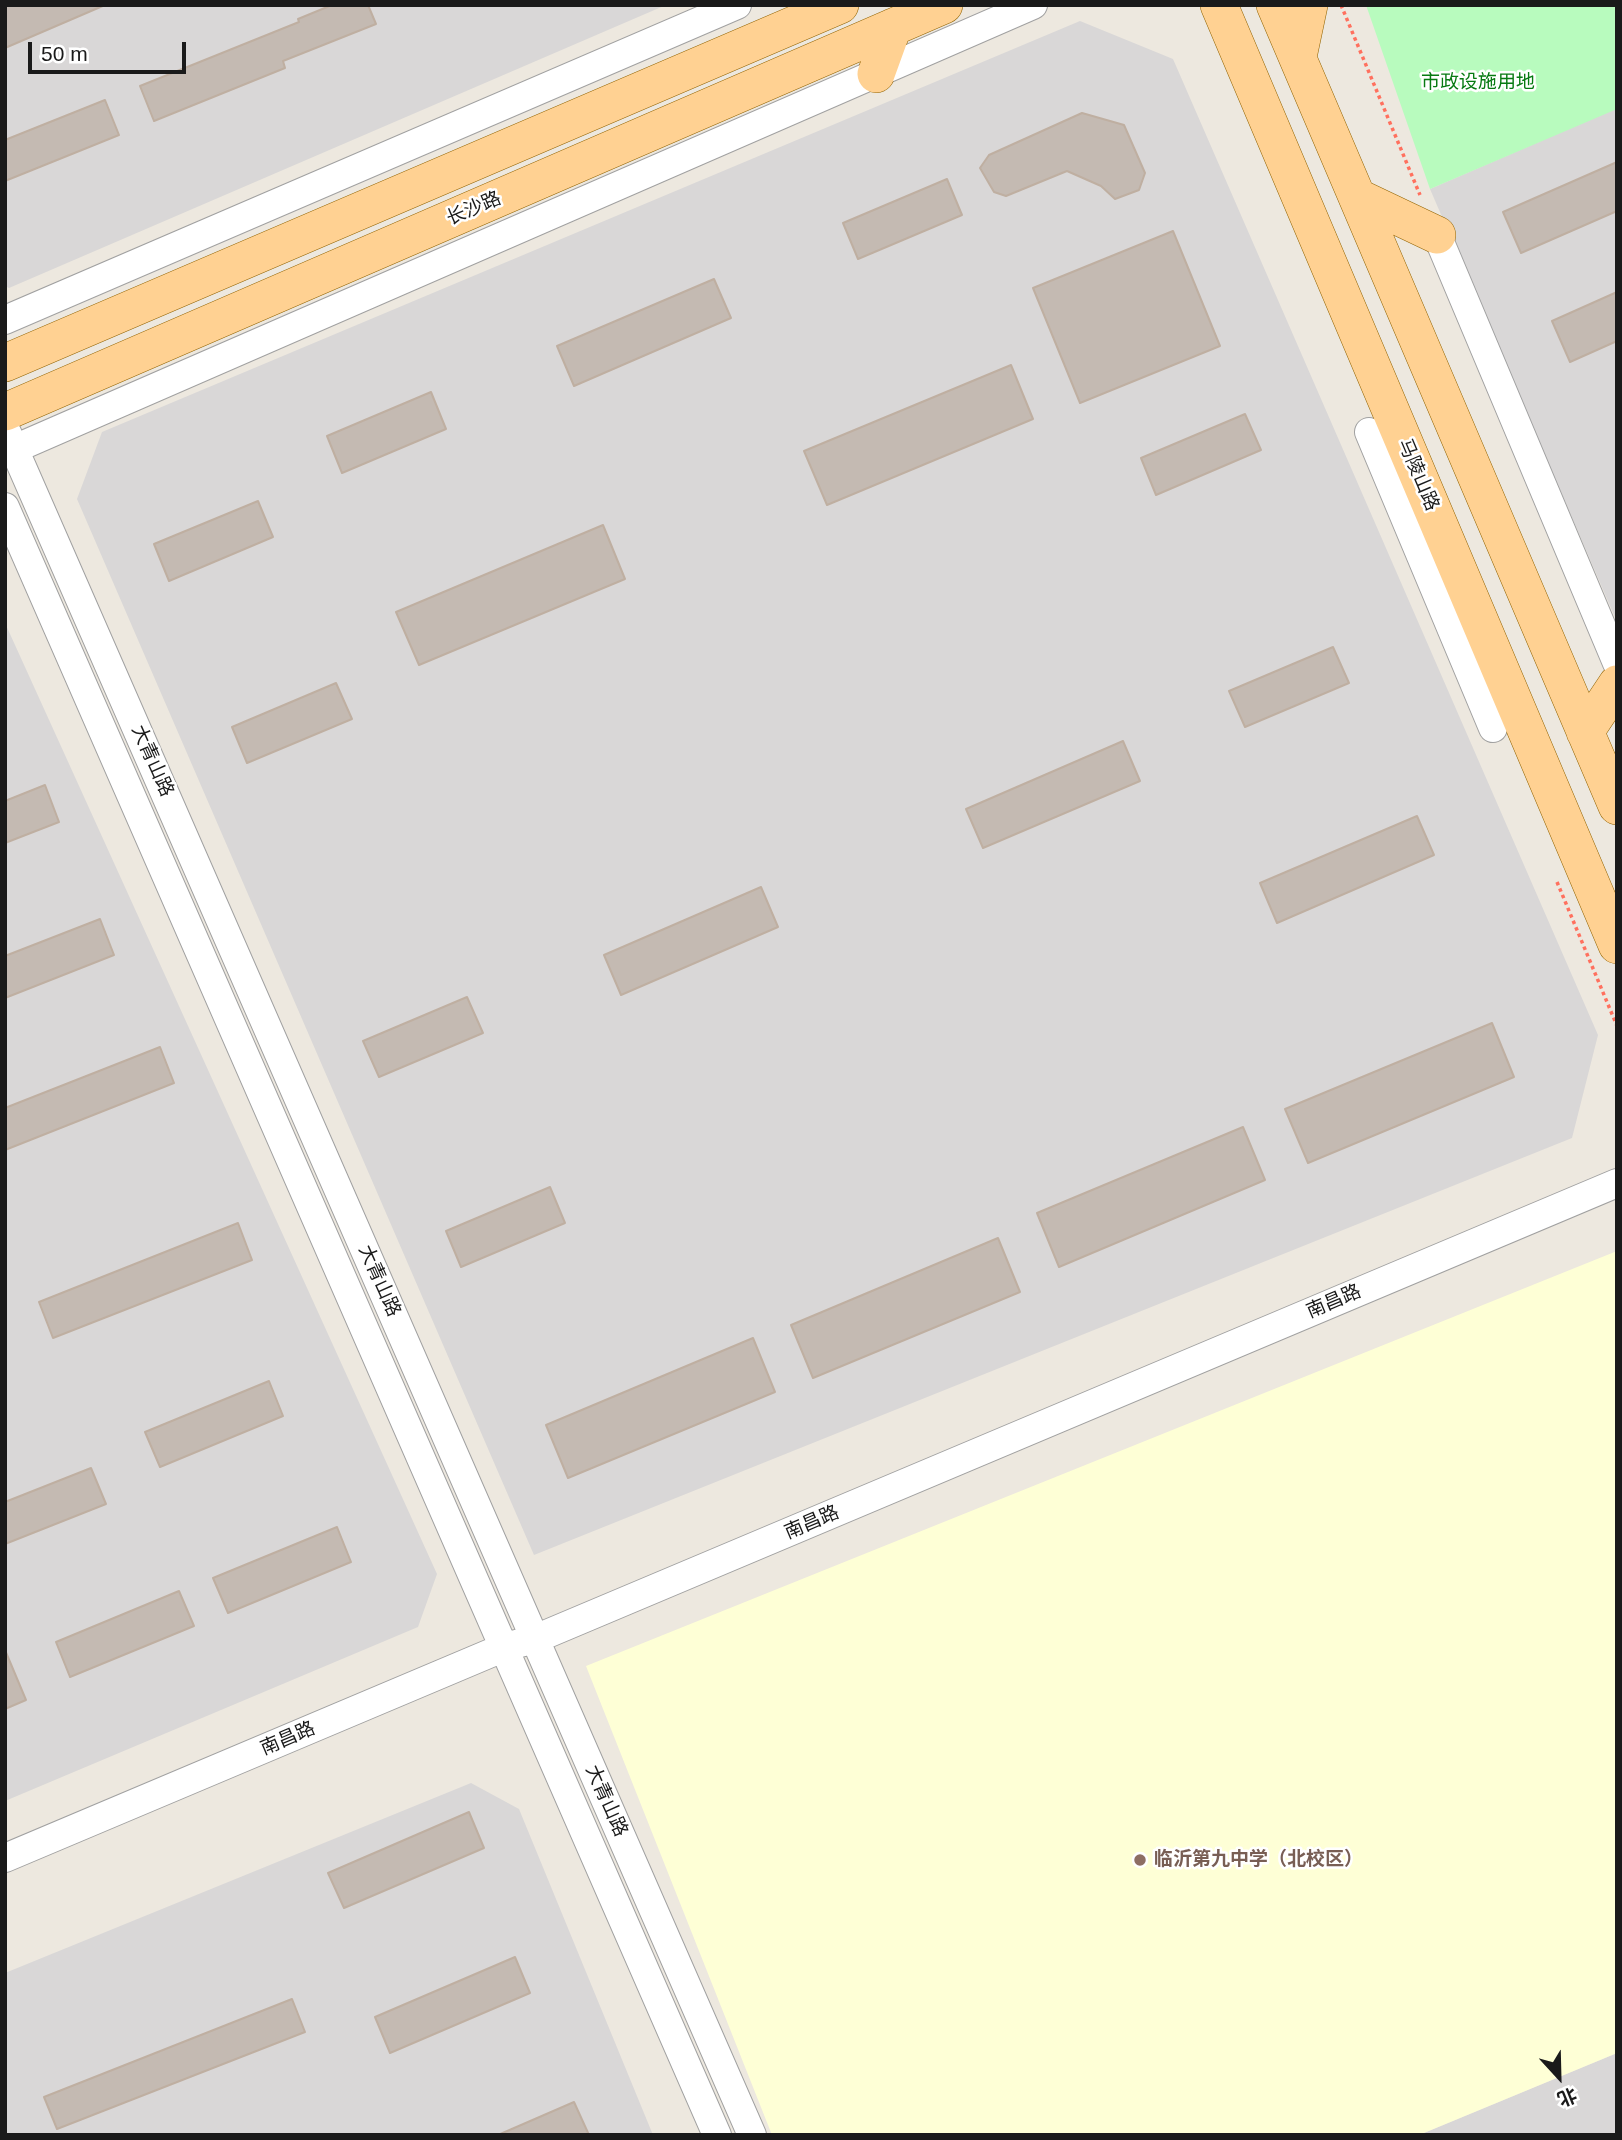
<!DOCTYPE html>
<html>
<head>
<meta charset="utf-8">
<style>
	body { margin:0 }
	#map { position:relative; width:1622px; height:2140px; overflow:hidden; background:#ede8df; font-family:Helvetica,"Noto Sans SC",sans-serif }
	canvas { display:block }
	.frame { position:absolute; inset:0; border:7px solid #1a1a1a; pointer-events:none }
	.north { position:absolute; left:1524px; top:2042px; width:70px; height:70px; -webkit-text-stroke:5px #fff; paint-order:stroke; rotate:158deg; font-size:19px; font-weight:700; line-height:28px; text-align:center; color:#1a1a1a }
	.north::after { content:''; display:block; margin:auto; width:24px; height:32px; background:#1a1a1a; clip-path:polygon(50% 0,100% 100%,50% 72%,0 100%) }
	.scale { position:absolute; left:28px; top:42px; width:158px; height:32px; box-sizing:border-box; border:4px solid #1a1a1a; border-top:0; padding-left:9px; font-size:21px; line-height:24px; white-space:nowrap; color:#1a1a1a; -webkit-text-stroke:5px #fff; paint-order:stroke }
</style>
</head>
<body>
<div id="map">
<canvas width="1622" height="2140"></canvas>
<div class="frame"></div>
<div class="north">北</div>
<div class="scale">50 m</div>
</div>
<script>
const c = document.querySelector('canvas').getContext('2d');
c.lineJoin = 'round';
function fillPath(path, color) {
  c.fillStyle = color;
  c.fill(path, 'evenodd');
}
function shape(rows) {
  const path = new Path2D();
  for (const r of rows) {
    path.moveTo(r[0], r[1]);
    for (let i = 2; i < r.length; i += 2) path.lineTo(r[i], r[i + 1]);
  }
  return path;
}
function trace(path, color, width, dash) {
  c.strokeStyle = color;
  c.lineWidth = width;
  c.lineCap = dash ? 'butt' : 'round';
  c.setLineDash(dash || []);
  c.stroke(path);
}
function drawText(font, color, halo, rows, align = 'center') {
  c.font = font + ' Helvetica,"Noto Sans SC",sans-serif';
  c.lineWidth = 5;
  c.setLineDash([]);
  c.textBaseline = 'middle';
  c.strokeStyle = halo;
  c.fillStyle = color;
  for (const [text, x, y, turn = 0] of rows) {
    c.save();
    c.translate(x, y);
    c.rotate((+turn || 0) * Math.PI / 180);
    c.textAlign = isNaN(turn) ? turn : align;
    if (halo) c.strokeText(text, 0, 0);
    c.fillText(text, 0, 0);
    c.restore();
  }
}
fillPath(shape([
	[5,5,666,5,9,288,5,286],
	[1080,21,1173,59,1598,1035,1572,1138,534,1555,77,499,102,432],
	[1617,108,1617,622,1430,189],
	[5,623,437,1574,418,1627,5,1801],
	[471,1783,519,1809,653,2135,5,2135,5,1973],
	[1617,2053,1617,2135,1419,2135]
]), '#d9d7d7');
fillPath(shape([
	[1617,1251,1617,2053,1419,2135,772,2135,586,1666]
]), '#feffd6');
fillPath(shape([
	[1366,5,1617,5,1617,109,1430,189]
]), '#b8fbbe');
const building = shape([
	[5,5,105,5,5,48,5,5],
	[332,5,368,5,376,24,283,61,285,68,154,121,140,86,299,22,298,19,332,5],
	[105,100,119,135,5,181,5,140,105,100],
	[1082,113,1124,125,1145,173,1139,190,1115,199,1101,186,1067,171,1006,196,994,192,980,168,989,155,1082,113],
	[1617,162,1617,211,1521,253,1503,212,1617,162],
	[947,179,962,215,858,259,843,223,947,179],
	[1173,231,1220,346,1080,403,1033,288,1173,231],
	[714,279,731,318,574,386,557,346,714,279],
	[1617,292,1617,341,1570,362,1552,321,1617,292],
	[1011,365,1033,419,827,505,804,451,1011,365],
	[431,392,446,429,342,473,327,436,431,392],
	[1245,414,1261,450,1156,495,1141,458,1245,414],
	[258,501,273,537,169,581,154,544,258,501],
	[603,525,625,579,419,665,396,612,603,525],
	[1333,647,1349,683,1245,727,1229,691,1333,647],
	[336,683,352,719,247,763,232,727,336,683],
	[1123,741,1140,781,983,848,966,809,1123,741],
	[45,785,59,822,5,843,5,801,45,785],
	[1417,816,1434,855,1277,923,1260,883,1417,816],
	[761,887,778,927,621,995,604,955,761,887],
	[100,919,114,955,5,998,5,956,100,919],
	[467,997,483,1033,379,1077,363,1041,467,997],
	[1492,1023,1514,1077,1308,1163,1285,1109,1492,1023],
	[160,1047,174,1083,5,1150,5,1108,160,1047],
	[1243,1127,1265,1180,1059,1267,1037,1213,1243,1127],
	[550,1187,565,1223,461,1267,446,1231,550,1187],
	[238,1223,252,1260,53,1338,39,1302,238,1223],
	[998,1238,1020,1292,813,1378,791,1325,998,1238],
	[753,1338,775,1392,568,1478,546,1425,753,1338],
	[269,1381,283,1416,160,1467,145,1432,269,1381],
	[91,1468,106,1504,5,1544,5,1502,91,1468],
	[337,1527,351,1562,228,1613,213,1578,337,1527],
	[179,1591,194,1626,70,1677,56,1642,179,1591],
	[5,1650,26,1700,5,1709,5,1650],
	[469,1812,484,1848,344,1908,328,1873,469,1812],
	[515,1957,530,1993,390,2053,375,2017,515,1957],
	[292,1999,305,2032,57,2129,44,2097,292,1999],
	[574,2102,589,2135,498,2135,574,2102]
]);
fillPath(building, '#c4bab2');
trace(building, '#bfafa1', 2);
const minor = shape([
	[1437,235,1617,663],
	[5,320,737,5],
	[5,428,752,2135],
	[1369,432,1493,728],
	[5,453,1033,5],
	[5,507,717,2135],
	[5,1858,505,1647,535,1639,1617,1183]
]);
const major = shape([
	[1219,5,1617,945],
	[1275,5,1617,806],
	[1298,57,1309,5],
	[876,74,893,27],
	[1357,197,1437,235],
	[5,363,840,5],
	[5,412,944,5],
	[1585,732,1617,684]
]);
trace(minor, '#a1a1a1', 30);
trace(major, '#916300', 38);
trace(shape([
	[1341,5,1420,195],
	[1557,882,1617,1026]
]), '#ff705e', 3.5, [3.5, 3.5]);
trace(minor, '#fff', 28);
trace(major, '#ffd192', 37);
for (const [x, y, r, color] of [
	[1140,1860,7,"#8d6e63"]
]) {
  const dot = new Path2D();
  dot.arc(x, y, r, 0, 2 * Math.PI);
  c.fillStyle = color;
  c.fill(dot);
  trace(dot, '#fff', 2.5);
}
drawText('19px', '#077a12', '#fff', [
	["市政设施用地",1478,83]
]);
drawText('19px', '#1a1a1a', '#fff', [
	["长沙路",474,209,-23],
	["马陵山路",1418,475,67],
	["大青山路",152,761,66],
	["大青山路",379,1281,66],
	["南昌路",1334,1302,-23],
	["南昌路",812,1523,-23],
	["南昌路",288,1739,-23],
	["大青山路",606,1801,66]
]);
drawText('bold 19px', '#785e54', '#fff', [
	["临沂第九中学（北校区）",1154,1860]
], 'left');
</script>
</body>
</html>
